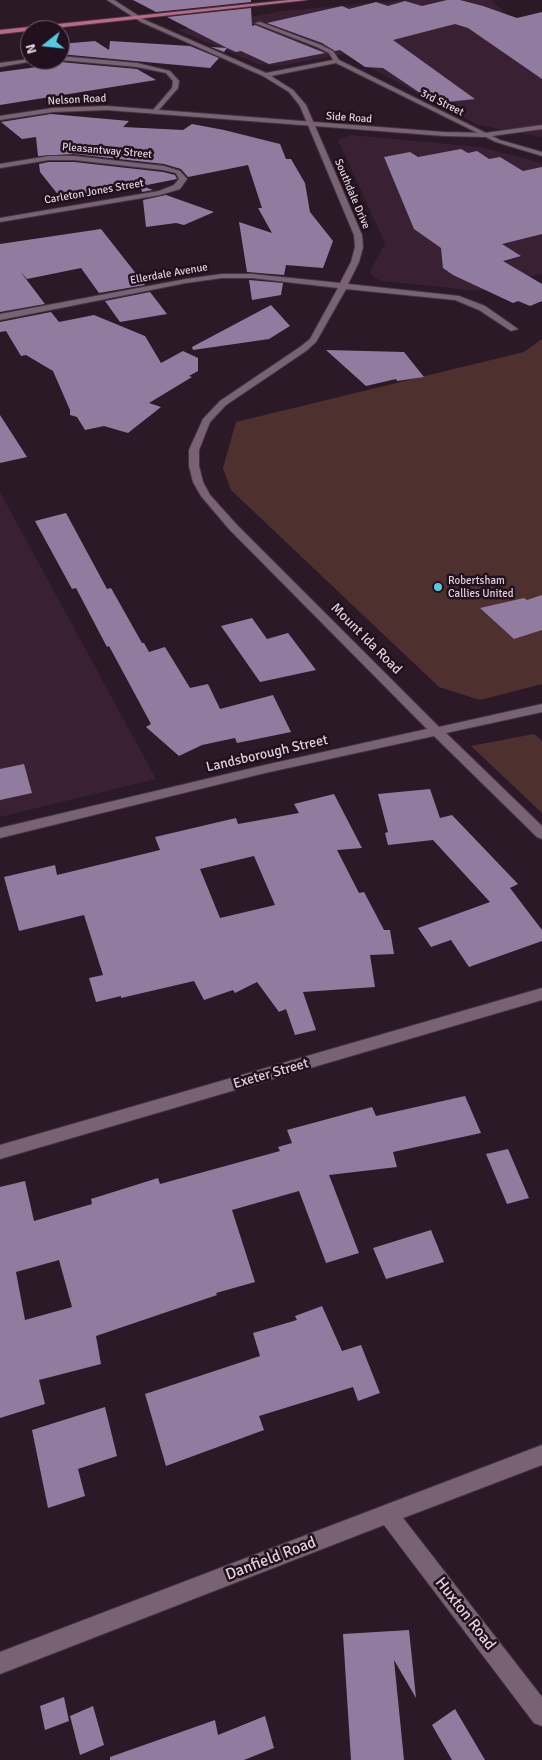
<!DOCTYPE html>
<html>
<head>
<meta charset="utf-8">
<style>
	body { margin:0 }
	#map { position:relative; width:542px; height:1760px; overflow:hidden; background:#2c1928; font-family:Signika,sans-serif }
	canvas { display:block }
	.north { position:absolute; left:20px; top:20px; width:50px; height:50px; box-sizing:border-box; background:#22101e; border:1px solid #6d5d6a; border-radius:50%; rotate:254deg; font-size:14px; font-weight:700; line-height:20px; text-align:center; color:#ded1db }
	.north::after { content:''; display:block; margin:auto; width:18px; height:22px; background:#54cade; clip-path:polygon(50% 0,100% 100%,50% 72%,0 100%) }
</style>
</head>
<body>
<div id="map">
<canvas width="542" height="1760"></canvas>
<div class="north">N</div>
</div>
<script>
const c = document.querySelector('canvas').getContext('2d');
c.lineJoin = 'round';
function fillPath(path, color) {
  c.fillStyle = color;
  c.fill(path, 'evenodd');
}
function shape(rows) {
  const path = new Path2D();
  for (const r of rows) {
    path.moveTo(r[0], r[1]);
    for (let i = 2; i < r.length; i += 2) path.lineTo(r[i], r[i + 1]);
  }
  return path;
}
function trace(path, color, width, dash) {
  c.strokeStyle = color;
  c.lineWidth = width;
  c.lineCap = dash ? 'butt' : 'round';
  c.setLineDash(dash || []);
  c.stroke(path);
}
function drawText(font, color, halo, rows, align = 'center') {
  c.font = font + ' Signika,sans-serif';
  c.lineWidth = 5;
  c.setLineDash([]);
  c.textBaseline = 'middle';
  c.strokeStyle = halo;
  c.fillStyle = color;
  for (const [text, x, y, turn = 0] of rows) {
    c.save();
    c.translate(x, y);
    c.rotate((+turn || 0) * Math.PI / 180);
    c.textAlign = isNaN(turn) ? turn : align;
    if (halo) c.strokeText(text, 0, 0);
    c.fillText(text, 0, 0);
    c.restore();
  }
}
fillPath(shape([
	[407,0,491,0,520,26,542,23,542,137,478,125,344,54,279,66,258,64,178,30,283,11],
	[351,135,480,147,542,163,542,275,540,274,479,291,382,281,375,278,370,272,385,243,338,140],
	[0,492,156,779,0,817]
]), '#392033');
fillPath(shape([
	[542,339,542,684,480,700,439,687,231,490,223,468,236,422,524,352],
	[534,734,542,741,542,813,471,746]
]), '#4e312f');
fillPath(shape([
	[133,0,251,0,251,2,156,12],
	[447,0,460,0,483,6,517,18,542,12,542,79,468,28,455,24,393,40,475,99,438,103,436,101,432,101,383,68,365,67,340,50,335,51,322,43,267,23,342,6,349,9,376,2,388,6,405,1,422,6],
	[251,8,252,26,255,25,325,53,269,64,241,51,236,52,227,48,224,52,211,47,227,48,167,17],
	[95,41,109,50,110,41,190,46,219,58,210,68,60,54,60,44],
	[60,62,137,69,156,80,0,105,0,72,60,64],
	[51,114,129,121,123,127,183,130,192,124,224,130,280,144,286,159,291,159,305,183,310,212,333,241,323,268,286,265,284,275,247,272,239,222,272,233,258,208,262,208,248,165,188,177,181,169,164,164,74,154,38,156,36,137,22,139,1,122],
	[461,149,468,153,477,151,489,159,500,157,523,171,542,167,542,234,502,244,521,256,503,261,542,284,542,301,530,306,518,301,513,303,453,275,443,268,441,248,414,229,384,157,410,152,418,157],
	[49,162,74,162,163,172,175,175,177,179,142,186,153,190,142,192,141,187,117,192,60,197,40,172,39,164],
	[166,195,214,212,184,225,176,223,146,227,143,200],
	[101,229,145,285,99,293,81,268,27,279,20,271,45,304,0,312,0,244],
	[249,280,283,283,281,295,252,300],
	[150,292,167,314,120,322,105,301],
	[271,305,290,326,269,339,193,350,192,347],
	[51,312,59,322,94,315,145,336,161,363,183,351,198,358,198,371,189,376,192,377,149,403,161,407,128,433,104,426,85,430,77,417,70,415,70,410,53,371,26,355,21,356,6,331,0,332,0,322],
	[326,350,404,352,424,377,397,381,396,379,366,386],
	[0,415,27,457,0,463],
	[66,513,107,589,111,588,142,643,144,643,149,652,165,647,190,688,208,684,220,709,273,695,291,732,237,743,235,738,202,745,179,756,146,727,151,724,109,646,107,647,76,588,72,589,35,521],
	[542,595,542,630,514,639,480,608,524,598,527,600],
	[252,618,267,639,288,633,316,670,260,682,221,626],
	[24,764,32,793,0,800,0,769],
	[430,789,440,818,452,815,518,884,510,888,542,930,542,941,469,967,451,940,431,947,418,928,490,902,433,840,388,845,385,833,388,832,378,794],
	[334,794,362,848,337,850,359,893,364,892,384,930,390,930,394,954,370,955,375,987,303,992,316,1030,295,1035,286,1009,279,1012,257,982,235,993,233,990,204,1000,194,981,121,998,121,996,96,1002,89,978,103,975,84,915,19,931,4,877,55,865,57,875,160,850,155,837,236,818,238,824,299,813,294,804],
	[254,856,275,905,220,918,200,869],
	[465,1096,481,1133,393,1152,397,1167,329,1175,359,1253,326,1263,299,1191,232,1210,255,1282,216,1293,217,1295,96,1336,101,1364,39,1380,45,1404,0,1418,0,1187,25,1181,34,1221,92,1204,91,1199,158,1178,160,1184,280,1151,278,1147,292,1143,287,1130,372,1107,376,1116],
	[59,1260,72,1307,25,1320,16,1272],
	[508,1149,529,1198,507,1204,486,1154],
	[431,1230,444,1262,386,1279,373,1248],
	[322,1306,342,1351,361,1345,380,1393,358,1401,353,1387,259,1416,264,1430,166,1466,145,1394,260,1356,253,1333,297,1320,295,1316],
	[105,1407,117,1456,78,1469,85,1496,48,1508,32,1430],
	[409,1630,416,1698,394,1660,404,1760,351,1760,343,1634],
	[64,1697,69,1721,45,1730,40,1706],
	[93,1706,104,1745,80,1755,70,1716],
	[455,1709,485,1760,452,1760,432,1725],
	[265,1716,274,1748,244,1760,110,1760,110,1757,215,1720,218,1735]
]), '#917ca0');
const minor = shape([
	[107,0,114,0,145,20,266,73,333,60,329,53,317,47,255,23,260,22,321,45,333,51,339,60,500,140,542,152,542,156,496,142,336,63,271,76,293,90,306,105,362,235,363,247,359,262,348,284,459,296,485,306,518,329,511,331,479,310,455,300,346,289,316,342,306,351,226,405,210,422,199,450,199,466,203,482,210,495,237,525,439,727,542,704,542,712,446,733,542,826,542,839,537,837,434,736,265,773,0,838,0,828,265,765,427,729,229,529,201,496,193,482,189,466,189,450,203,419,220,401,300,347,310,339,338,288,252,278,222,278,186,283,0,320,0,314,186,279,222,274,252,274,340,283,351,262,355,247,354,235,300,106,289,92,263,76,141,22,107,0],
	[60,56,137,63,170,71,179,81,178,88,157,112,153,112,153,110,172,88,173,81,166,73,137,67,60,60,60,56],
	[30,59,39,60,0,67,0,63,30,59],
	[49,156,74,156,164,166,180,171,187,179,180,189,160,195,0,222,0,218,159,191,174,185,179,179,176,173,163,170,74,160,49,160,0,168,0,164,49,156],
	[542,988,542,1000,0,1159,0,1145,542,988],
	[542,1445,542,1465,403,1518,542,1697,542,1726,534,1723,384,1525,0,1674,0,1652,542,1445]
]);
const tertiary = shape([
	[107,106,444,132,485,133,542,125,542,129,485,137,444,136,107,110,53,112,0,120,0,116,53,108,107,106]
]);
const primary = shape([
	[289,0,307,0,0,34,0,30,289,0]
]);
trace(minor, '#443541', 2);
trace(tertiary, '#443541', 2);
trace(primary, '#443541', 2);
fillPath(minor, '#796273');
fillPath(tertiary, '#796273');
fillPath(primary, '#ba6989');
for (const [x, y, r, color] of [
	[438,587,5,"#54cade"]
]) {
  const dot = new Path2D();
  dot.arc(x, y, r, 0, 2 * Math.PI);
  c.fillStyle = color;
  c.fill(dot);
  trace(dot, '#22101e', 2);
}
drawText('11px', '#ded1db', '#22101e', [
	["Nelson Road",77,100,-3],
	["3rd Street",442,103,26],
	["Side Road",349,118,4],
	["Pleasantway Street",107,151,5],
	["Carleton Jones Street",94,192,-10],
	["Southdale Drive",352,194,67],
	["Ellerdale Avenue",169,274,-10]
]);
drawText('11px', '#ded1db', '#22101e', [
	["Robertsham",448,581],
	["Callies United",448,594]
], 'left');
drawText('14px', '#ded1db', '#22101e', [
	["Mount Ida Road",366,639,45],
	["Landsborough Street",267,754,-13],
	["Exeter Street",271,1074,-16]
]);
drawText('16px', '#ded1db', '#22101e', [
	["Danfield Road",271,1559,-21],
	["Huxton Road",465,1614,52]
]);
</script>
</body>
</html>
